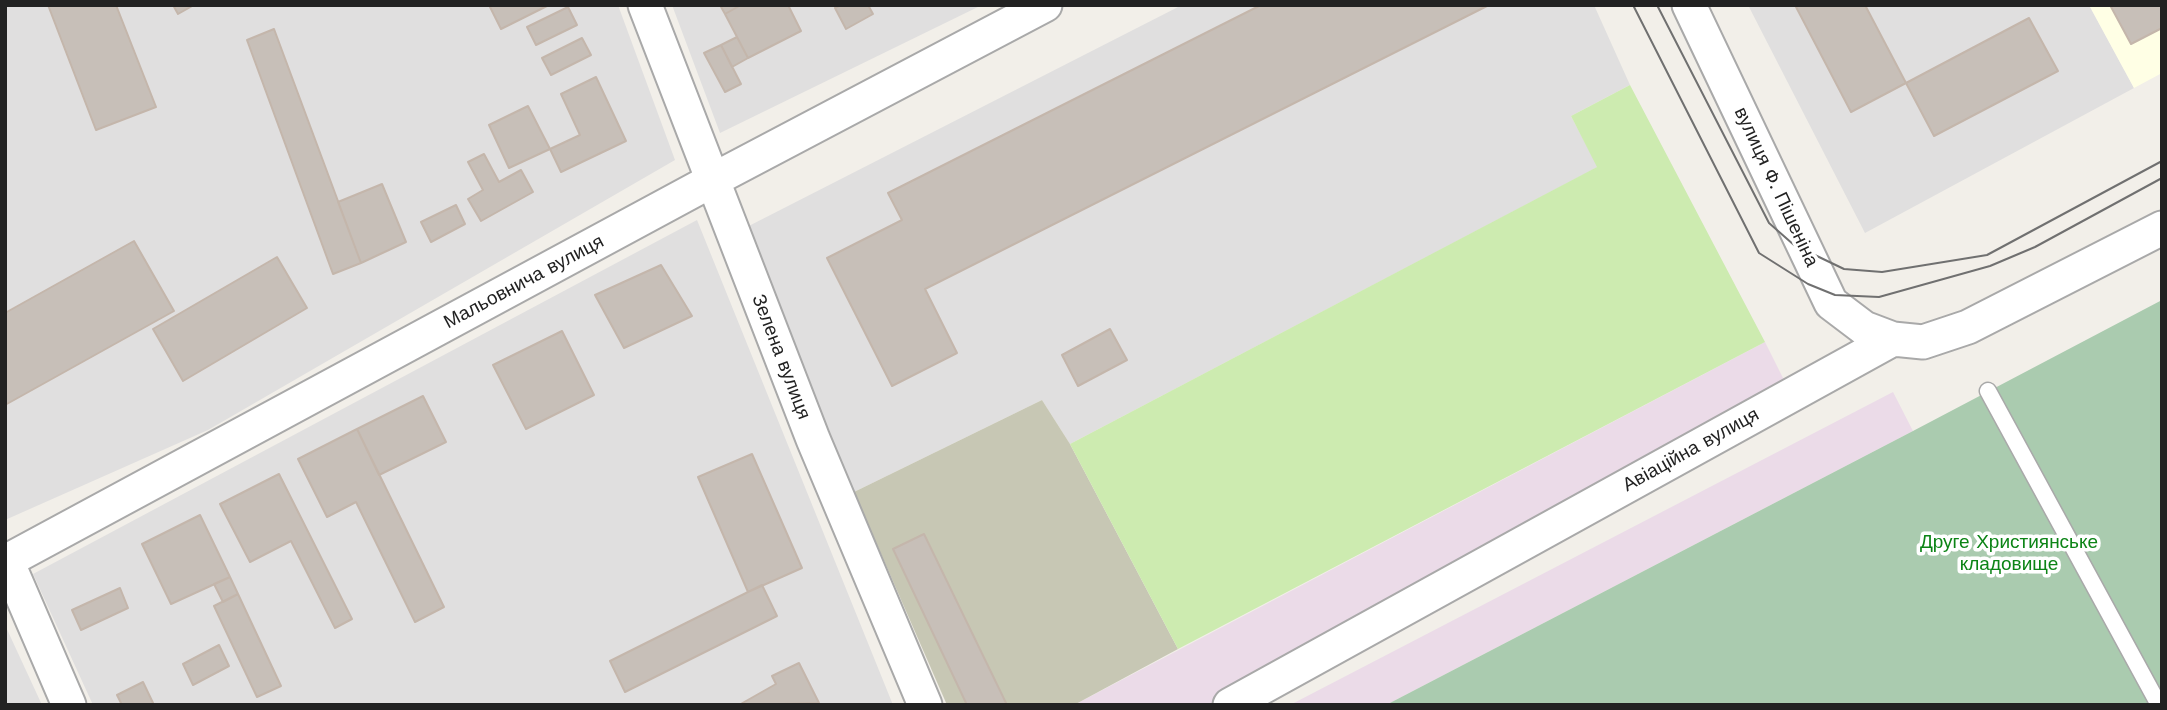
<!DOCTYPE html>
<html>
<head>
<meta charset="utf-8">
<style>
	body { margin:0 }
	#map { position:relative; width:2167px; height:710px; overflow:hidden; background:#f2efe9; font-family:"Work Sans",sans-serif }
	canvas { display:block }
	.frame { position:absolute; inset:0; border:7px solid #222; pointer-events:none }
</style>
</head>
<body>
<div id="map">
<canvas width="2167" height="710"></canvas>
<div class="frame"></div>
</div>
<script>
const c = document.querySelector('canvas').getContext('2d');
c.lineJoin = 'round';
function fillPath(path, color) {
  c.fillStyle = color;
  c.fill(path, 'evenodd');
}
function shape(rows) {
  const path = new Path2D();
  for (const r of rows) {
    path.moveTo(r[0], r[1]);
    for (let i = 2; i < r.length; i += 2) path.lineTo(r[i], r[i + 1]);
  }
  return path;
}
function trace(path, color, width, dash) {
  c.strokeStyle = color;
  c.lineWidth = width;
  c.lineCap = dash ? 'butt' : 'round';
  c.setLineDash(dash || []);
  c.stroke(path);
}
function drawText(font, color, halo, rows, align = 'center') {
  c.font = font + ' "Work Sans",sans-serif';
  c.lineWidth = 7;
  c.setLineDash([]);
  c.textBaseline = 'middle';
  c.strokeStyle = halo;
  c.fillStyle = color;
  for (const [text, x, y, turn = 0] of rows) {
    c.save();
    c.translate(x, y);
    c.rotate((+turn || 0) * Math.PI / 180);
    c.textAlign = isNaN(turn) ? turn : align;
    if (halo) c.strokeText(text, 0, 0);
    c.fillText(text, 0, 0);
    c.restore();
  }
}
fillPath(shape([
	[5,5,618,5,675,160,208,430,5,520],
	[672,5,982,5,720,133],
	[1182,5,1594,5,1630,85,1571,116,1598,167,1070,444,1042,400,854,492,739,231],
	[1748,5,2089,5,2134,88,1865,233],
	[697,220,893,705,93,705,33,574],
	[5,625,42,705,5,705]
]), '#e0dfdf');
fillPath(shape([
	[1765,342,1797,406,1215,705,1074,705],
	[1893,392,1913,431,1386,705,1290,705]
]), '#ebdbe8');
fillPath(shape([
	[2089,5,2162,5,2162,73,2134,88]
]), '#ffffe5');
fillPath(shape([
	[1042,400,1070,444,1178,649,1074,705,947,705,854,492]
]), '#c7c7b4');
fillPath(shape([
	[1630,85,1765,342,1178,649,1070,444,1597,167,1571,116]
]), '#cdebb0');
fillPath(shape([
	[2162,300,2162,705,1386,705,1913,431]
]), '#aacbaf');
const building = shape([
	[48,5,116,5,156,107,96,130,48,5],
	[173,5,194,5,178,14,173,5],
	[489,5,549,5,501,29,489,5],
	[720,5,741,5,725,14,720,5],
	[741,5,788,5,801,31,748,58,725,14,741,5],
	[841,5,868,5,873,14,846,29,835,8,841,5],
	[1261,5,1489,5,925,289,957,353,892,386,827,258,902,220,888,193,1261,5],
	[1795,5,1865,5,1906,83,1851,112,1795,5],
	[2110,5,2162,5,2162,28,2131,44,2110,5],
	[568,7,577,25,536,45,527,27,568,7],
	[2029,18,2058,71,1934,136,1906,83,2029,18],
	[274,29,361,263,333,274,247,40,274,29],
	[737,37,748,58,732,67,721,45,737,37],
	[582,38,591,55,551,75,542,58,582,38],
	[721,45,741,84,725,92,704,53,721,45],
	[596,77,626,141,561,172,550,149,580,135,561,94,596,77],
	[528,106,550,149,509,168,489,125,528,106],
	[484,154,499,182,521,170,533,192,481,221,468,199,483,190,468,162,484,154],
	[382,184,406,242,361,263,338,202,382,184],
	[456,205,465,224,431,242,421,222,456,205],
	[134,241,174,311,5,405,5,313,134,241],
	[277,257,307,308,183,381,153,329,277,257],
	[661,265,692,316,624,348,595,295,661,265],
	[1110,329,1127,360,1078,386,1062,355,1110,329],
	[562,331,594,395,526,429,493,365,562,331],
	[423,396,446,442,379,475,357,429,423,396],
	[357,429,444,607,415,622,356,502,327,517,298,459,357,429],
	[752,454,802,568,748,592,698,477,752,454],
	[279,474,352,619,335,628,291,541,250,562,220,504,279,474],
	[200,515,230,577,171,604,142,544,200,515],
	[924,534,1007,705,967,705,893,549,924,534],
	[230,577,238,594,223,602,214,584,230,577],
	[762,585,777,616,625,692,610,661,762,585],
	[120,588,128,608,81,630,72,610,120,588],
	[238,594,281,686,257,697,214,606,238,594],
	[219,645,229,666,193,685,183,664,219,645],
	[799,663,819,703,739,705,776,684,772,676,799,663],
	[143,682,154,705,122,705,117,695,143,682]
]);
fillPath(building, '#c7bfb8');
trace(building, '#c4b6ab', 2);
const service = shape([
	[1988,391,2159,705]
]);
const minor = shape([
	[645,5,813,439,925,705],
	[1689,5,1831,303,1864,328,1893,339],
	[7,561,69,705],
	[5,562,711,181,1045,5],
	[1230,705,1893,339,1923,342,1968,327,2162,228]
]);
trace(service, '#a9a9a9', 19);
trace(minor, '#a9a9a9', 37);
trace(service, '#fff', 16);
trace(minor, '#fff', 33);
trace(shape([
	[1633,5,1759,253,1808,284,1835,295,1879,297,1990,266,2035,247,2162,178],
	[1657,5,1769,223,1794,245,1844,269,1882,272,1987,255,2162,161]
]), '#707070', 2);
drawText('19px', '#222', '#fff', [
	["вулиця Ф. Пішеніна",1776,187,65],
	["Мальовнича вулиця",524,282,-28],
	["Зелена вулиця",781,357,69],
	["Авіаційна вулиця",1691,450,-29]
]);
drawText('19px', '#0c8416', '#fff', [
	["Друге Християнське",2009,542],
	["кладовище",2009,564]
]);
</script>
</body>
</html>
